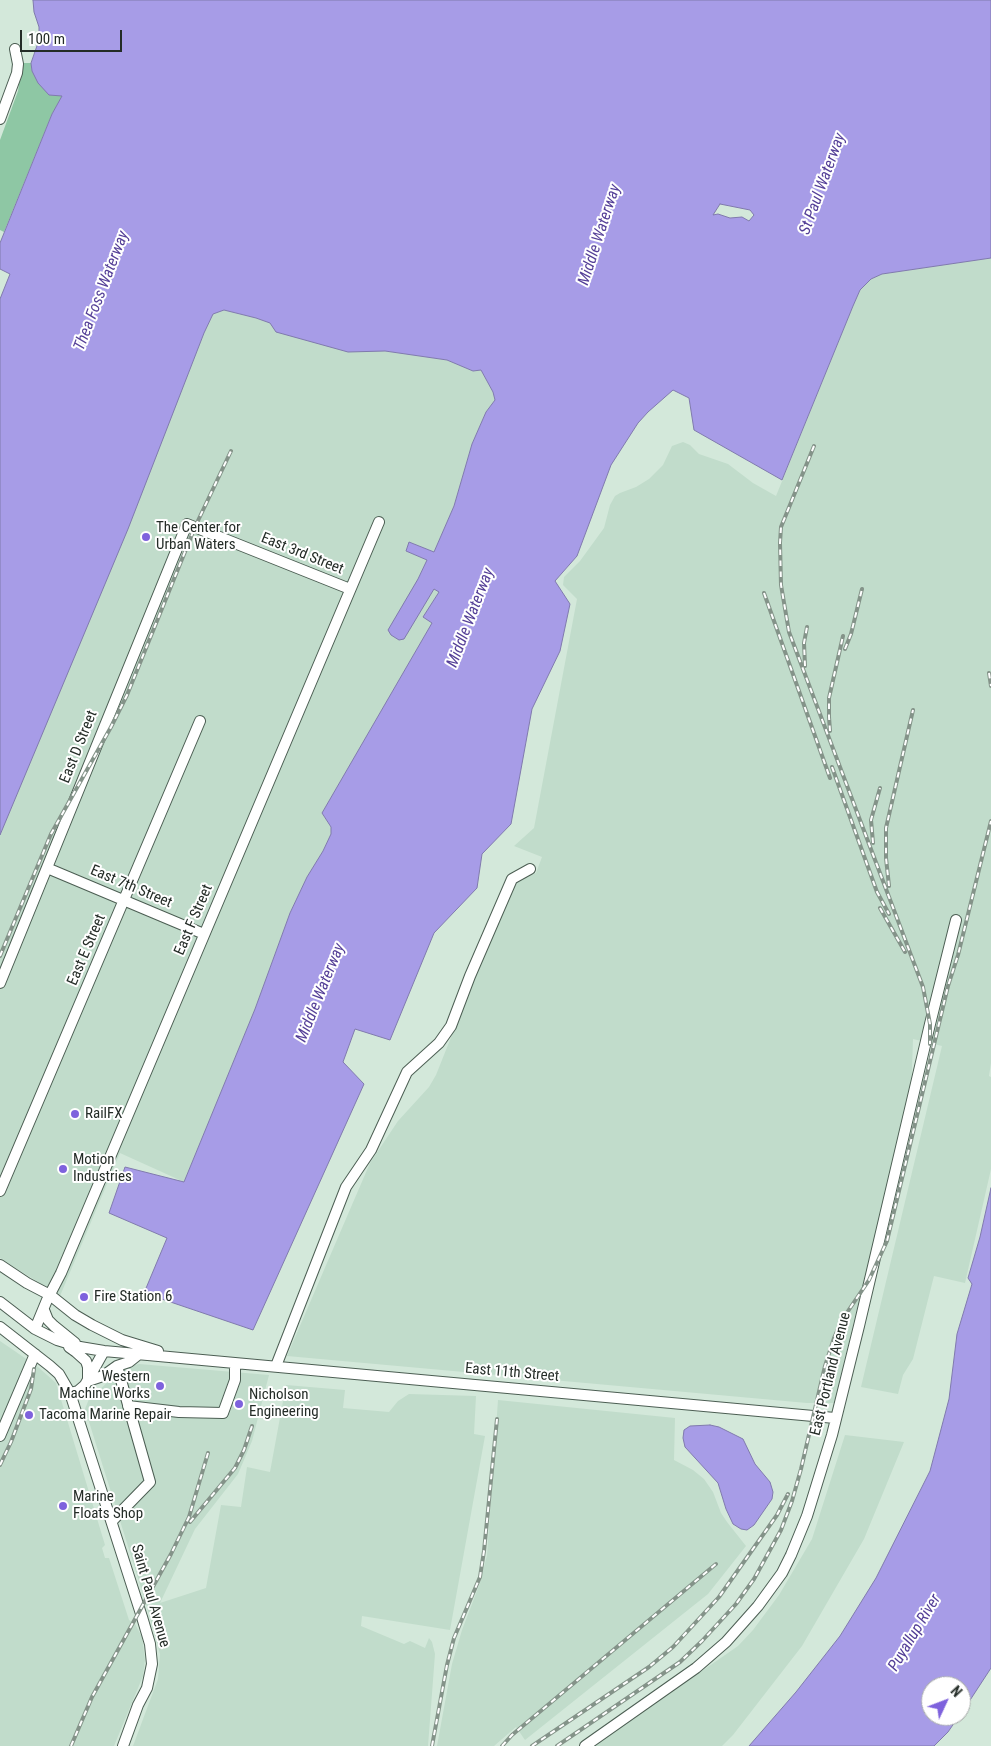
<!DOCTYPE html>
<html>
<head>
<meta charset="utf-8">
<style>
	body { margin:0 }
	#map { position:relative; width:991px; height:1746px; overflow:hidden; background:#d3e8da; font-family:"Roboto Condensed",sans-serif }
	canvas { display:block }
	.north { position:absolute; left:921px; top:1676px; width:50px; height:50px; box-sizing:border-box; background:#fff; border:1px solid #a7aba9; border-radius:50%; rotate:47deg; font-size:14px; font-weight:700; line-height:20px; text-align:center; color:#242c27 }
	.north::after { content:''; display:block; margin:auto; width:18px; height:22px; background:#7e62dd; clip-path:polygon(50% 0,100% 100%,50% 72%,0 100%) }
	.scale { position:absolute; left:20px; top:30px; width:102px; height:22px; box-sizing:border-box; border:2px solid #242c27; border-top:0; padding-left:6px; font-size:15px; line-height:18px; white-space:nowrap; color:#242c27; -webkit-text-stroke:4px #fff; paint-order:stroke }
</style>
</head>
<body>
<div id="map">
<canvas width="991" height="1746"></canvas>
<div class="north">N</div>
<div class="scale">100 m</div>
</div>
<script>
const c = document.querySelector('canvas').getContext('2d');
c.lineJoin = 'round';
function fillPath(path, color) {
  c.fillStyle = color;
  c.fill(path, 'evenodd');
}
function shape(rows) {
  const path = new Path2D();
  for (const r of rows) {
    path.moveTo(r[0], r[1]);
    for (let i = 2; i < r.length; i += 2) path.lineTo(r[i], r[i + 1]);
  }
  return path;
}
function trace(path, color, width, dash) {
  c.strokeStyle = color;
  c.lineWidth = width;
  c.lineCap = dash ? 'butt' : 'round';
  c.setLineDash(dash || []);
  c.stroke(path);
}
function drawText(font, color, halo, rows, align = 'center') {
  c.font = font + ' "Roboto Condensed",sans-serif';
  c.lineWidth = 4;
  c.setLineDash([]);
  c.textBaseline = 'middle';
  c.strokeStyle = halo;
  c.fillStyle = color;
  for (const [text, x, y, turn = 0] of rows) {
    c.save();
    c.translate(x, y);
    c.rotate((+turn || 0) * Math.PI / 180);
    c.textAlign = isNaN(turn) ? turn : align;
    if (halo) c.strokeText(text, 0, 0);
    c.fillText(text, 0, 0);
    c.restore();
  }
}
fillPath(shape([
	[991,258,991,1063,989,1076,991,1077,991,1169,965,1283,934,1276,913,1359,903,1375,898,1394,861,1387,942,1046,913,1039,911,1098,901,1173,888,1222,861,1292,834,1403,807,1403,287,1356,370,1163,398,1121,429,1087,436,1075,513,882,536,873,542,857,514,846,534,828,577,599,563,585,564,577,580,561,604,528,610,505,615,496,620,493,636,487,649,479,663,465,672,446,683,442,690,445,699,454,728,464,753,483,776,496,853,306,860,290,871,279,882,274],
	[224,310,385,351,447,360,473,371,481,370,493,392,495,400,486,412,472,444,454,506,434,552,409,542,406,551,427,560,418,579,439,591,424,617,432,623,322,813,331,828,331,834,323,851,307,877,290,913,255,1009,184,1182,120,1153,60,1296,0,1258,0,835,204,333,213,314],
	[0,1341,38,1367,56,1383,105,1545,102,1548,105,1558,109,1558,129,1620,135,1624,142,1637,145,1660,143,1676,114,1746,0,1746],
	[139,1364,269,1375,252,1441,238,1474,195,1529,160,1603,206,1588,221,1505,241,1507,247,1467,270,1472,286,1385,345,1390,343,1408,389,1412,398,1401,409,1394,476,1396,474,1434,485,1436,450,1630,362,1616,361,1626,404,1644,410,1641,425,1648,429,1638,432,1642,435,1654,428,1746,133,1746,158,1679,160,1654,147,1607,85,1409,89,1399,109,1381,129,1366],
	[498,1400,675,1418,674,1460,693,1470,704,1479,713,1492,721,1513,727,1522,746,1546,708,1594,525,1740,516,1727,494,1746,437,1746,452,1664,462,1630,480,1583,487,1555],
	[845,1435,904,1442,864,1539,802,1646,733,1735,722,1746,594,1746,738,1646,753,1630,779,1595,812,1539]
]), '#c1dccb');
fillPath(shape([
	[22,63,31,63,32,71,63,95,52,114,4,232,0,230,0,140,18,91]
]), '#8ec7a4');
const water = shape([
	[33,0,991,0,991,258,882,274,871,279,860,290,853,306,782,480,694,430,689,398,673,390,648,412,638,423,611,465,577,556,555,581,570,604,560,651,532,709,511,824,482,854,477,888,434,933,390,1040,355,1029,343,1062,364,1084,253,1330,144,1293,167,1238,109,1213,125,1167,184,1182,255,1009,290,913,307,877,323,851,331,834,331,827,322,813,432,623,423,617,439,592,434,589,404,639,399,640,391,635,388,630,418,579,427,560,406,551,409,542,434,552,454,506,472,444,486,412,495,400,493,392,481,370,473,371,447,360,385,351,348,352,276,332,270,323,256,318,224,310,213,314,204,333,128,529,0,835,0,299,10,274,0,269,0,243,52,114,62,96,49,95,38,83,32,71,31,63,39,40,39,27,34,12,33,0],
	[720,204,750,210,754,215,749,221,742,217,730,218,718,214,713,215,720,204],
	[991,1188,991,1668,961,1714,961,1686,931,1686,931,1716,959,1716,948,1732,934,1746,749,1746,796,1692,840,1636,876,1578,930,1471,949,1399,957,1334,972,1284,968,1278,980,1237,991,1188],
	[710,1425,719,1427,743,1439,755,1464,770,1482,773,1492,772,1499,754,1525,747,1530,741,1529,733,1524,726,1509,718,1483,685,1447,683,1438,684,1430,690,1426,710,1425]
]);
fillPath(water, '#a79ce7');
trace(water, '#807aad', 1);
const minor = shape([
	[0,119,17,73,18,64,15,49],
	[47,868,204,934],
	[0,983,187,524,350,589],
	[0,1191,200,721],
	[0,1265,27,1283,50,1295,75,1315,92,1325,122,1340,158,1351],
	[0,1302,35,1329,57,1340,80,1347,104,1351,835,1418],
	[44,1310,48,1320,54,1326,75,1343],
	[0,1327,50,1366,59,1374,70,1393,142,1617,150,1644,152,1664,147,1688,138,1705,123,1746],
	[35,1329,47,1300,61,1273,379,522],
	[69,1347,76,1352,86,1361,88,1367,88,1380],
	[276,1366,346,1187,371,1150,407,1072,439,1043,451,1026,470,976,512,879,530,869],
	[88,1381,103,1376,117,1366,129,1362,139,1354],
	[70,1393,78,1391,85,1385,104,1351],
	[128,1406,179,1412,223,1413,235,1380,235,1363],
	[0,1436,35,1354],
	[112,1521,150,1482,117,1366],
	[585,1746,696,1668,726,1642,758,1606,782,1573,791,1555,807,1516,832,1435,859,1326,930,1024,956,920]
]);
trace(minor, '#4c5e53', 12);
trace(minor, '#fff', 10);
const rail = shape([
	[814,446,781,527,780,543,781,585,789,632,923,987,930,1024,930,1044],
	[764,593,830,778],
	[845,649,851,634,862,589],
	[805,666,804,643,807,627],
	[989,673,991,686],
	[830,731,829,717,829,698,843,636],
	[832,767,877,892,889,914],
	[873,843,871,820,880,788],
	[889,886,886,858,886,828,913,710],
	[880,908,905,952],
	[0,956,51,834,111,727,127,695,195,527,231,451],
	[0,1465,11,1442,31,1389,34,1369],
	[190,1522,235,1468,244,1450,252,1426],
	[71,1746,92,1697,171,1554,189,1517,208,1453],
	[432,1746,447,1665,454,1638,480,1577,484,1551,497,1419],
	[502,1746,512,1735,716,1564],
	[532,1746,649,1667,673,1647,719,1597,777,1515,788,1494],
	[557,1746,680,1662,702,1641,736,1604,754,1579,781,1530,792,1501,801,1469,825,1366,834,1338,842,1320,869,1280,887,1241,948,986,958,955,991,821]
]);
trace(rail, '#849389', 4);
trace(rail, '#fff', 2, [5.5]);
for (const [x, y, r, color] of [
	[146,537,5,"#7e62dd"],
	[75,1114,5,"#7e62dd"],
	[63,1169,5,"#7e62dd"],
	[84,1297,5,"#7e62dd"],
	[160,1386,5,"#7e62dd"],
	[239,1404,5,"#7e62dd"],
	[29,1415,5,"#7e62dd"],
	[63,1506,5,"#7e62dd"]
]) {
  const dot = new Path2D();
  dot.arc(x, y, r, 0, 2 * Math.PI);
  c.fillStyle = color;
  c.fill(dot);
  trace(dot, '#fff', 2);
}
drawText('15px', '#242c27', '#fff', [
	["The Center for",156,528],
	["Urban Waters",156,545],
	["RailFX",85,1114],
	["Motion",73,1160],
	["Industries",73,1177],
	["Fire Station 6",94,1297],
	["Western",150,1377,"right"],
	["Machine Works",150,1394,"right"],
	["Nicholson",249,1395],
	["Engineering",249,1412],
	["Tacoma Marine Repair",39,1415],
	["Marine",73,1497],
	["Floats Shop",73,1514]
], 'left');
drawText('15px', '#242c27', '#fff', [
	["East 3rd Street",302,554,22],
	["East D Street",79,747,-68],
	["East 7th Street",131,887,23],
	["East F Street",194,920,-67],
	["East E Street",87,950,-67],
	["East 11th Street",512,1373,5],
	["East Portland Avenue",831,1374,-76],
	["Saint Paul Avenue",150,1596,74]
]);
drawText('italic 16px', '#543f97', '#fff', [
	["St Paul Waterway",823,184,-70],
	["Middle Waterway",600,235,-72],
	["Thea Foss Waterway",102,291,-69],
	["Middle Waterway",471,618,-69],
	["Middle Waterway",321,993,-68],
	["Puyallup River",915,1633,-59]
]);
</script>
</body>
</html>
